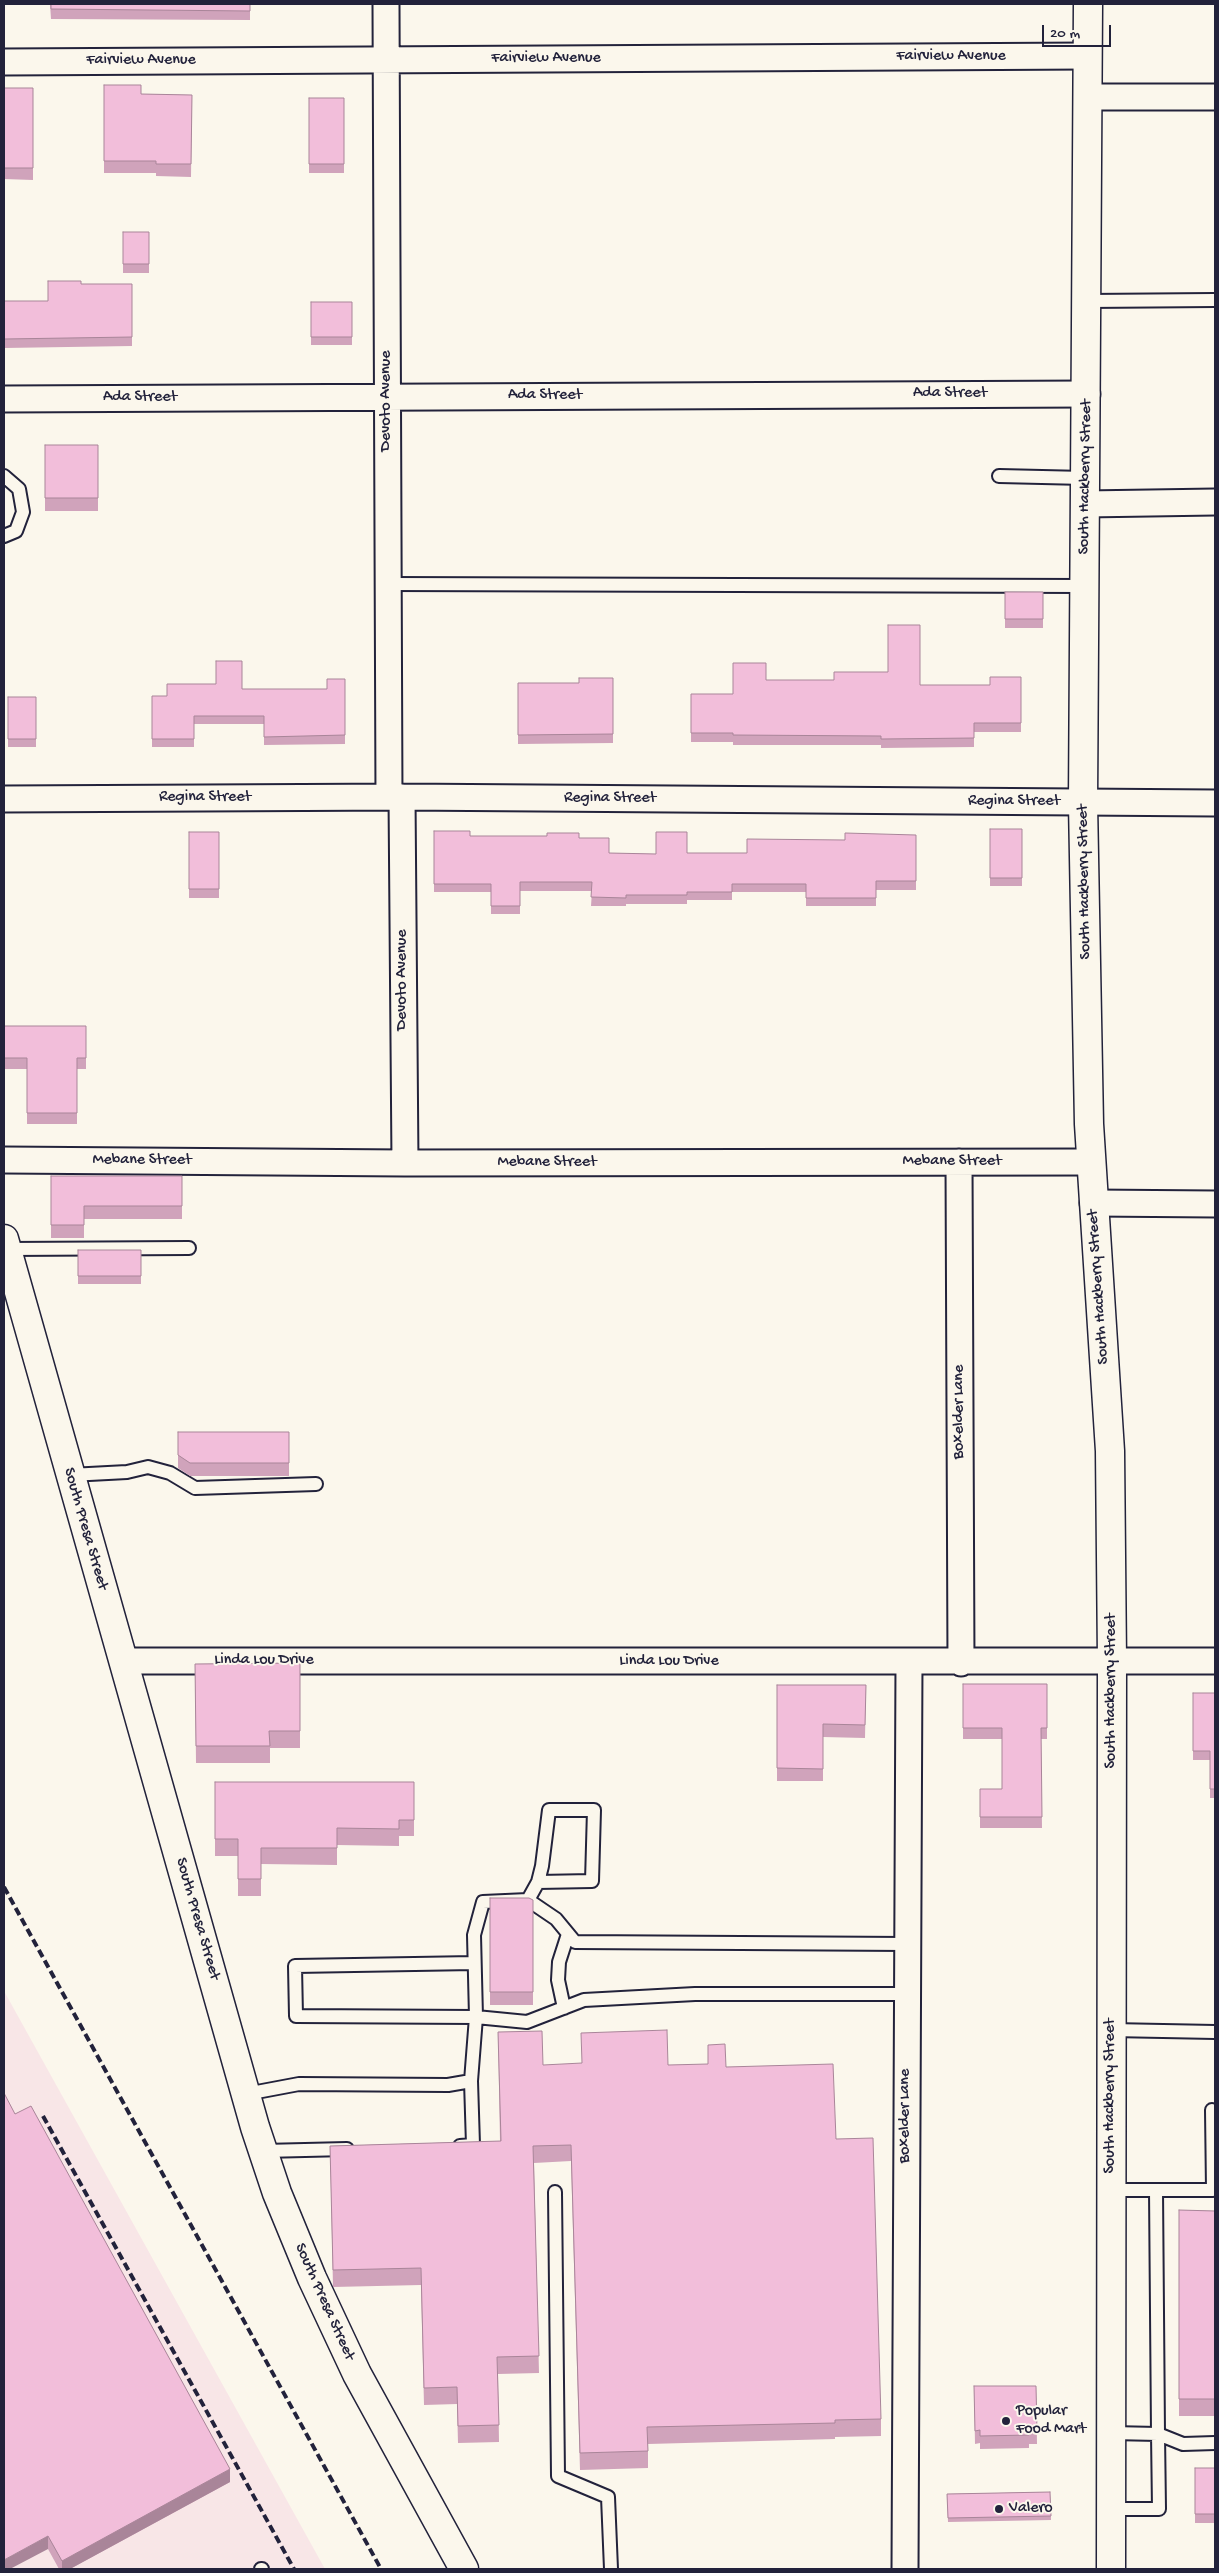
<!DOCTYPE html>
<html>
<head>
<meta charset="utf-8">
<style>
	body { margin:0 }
	#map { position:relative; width:1219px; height:2573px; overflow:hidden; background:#fbf7ec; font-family:"Gochi Hand",sans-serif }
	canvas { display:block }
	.frame { position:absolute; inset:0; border:5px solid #22223b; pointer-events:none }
	.scale { position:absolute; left:1042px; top:25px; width:69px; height:22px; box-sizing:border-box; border:2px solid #22223b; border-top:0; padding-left:6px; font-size:15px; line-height:18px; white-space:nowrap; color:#22223b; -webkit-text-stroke:4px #fbf7ec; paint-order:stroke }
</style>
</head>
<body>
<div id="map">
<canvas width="1219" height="2573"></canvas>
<div class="frame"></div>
<div class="scale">20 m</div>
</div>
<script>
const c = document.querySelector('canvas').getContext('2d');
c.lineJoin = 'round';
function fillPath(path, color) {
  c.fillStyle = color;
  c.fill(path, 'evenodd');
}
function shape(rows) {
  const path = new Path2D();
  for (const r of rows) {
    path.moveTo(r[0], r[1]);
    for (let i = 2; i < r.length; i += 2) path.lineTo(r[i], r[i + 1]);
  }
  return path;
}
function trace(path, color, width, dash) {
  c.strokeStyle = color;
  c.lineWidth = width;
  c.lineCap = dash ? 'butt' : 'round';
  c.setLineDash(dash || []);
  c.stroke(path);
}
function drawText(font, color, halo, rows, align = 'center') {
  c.font = font + ' "Gochi Hand",sans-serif';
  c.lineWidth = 4;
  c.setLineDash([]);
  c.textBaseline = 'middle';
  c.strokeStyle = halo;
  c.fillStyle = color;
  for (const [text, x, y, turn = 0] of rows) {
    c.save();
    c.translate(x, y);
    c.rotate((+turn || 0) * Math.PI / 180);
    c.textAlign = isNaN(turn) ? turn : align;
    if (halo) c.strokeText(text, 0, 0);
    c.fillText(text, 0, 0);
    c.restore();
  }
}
fillPath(shape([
	[4,1991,325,2569,4,2569]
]), '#f8e6e7');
const service = shape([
	[1087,301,1215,300],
	[4,476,19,489,23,512,16,531,4,536],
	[999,476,1085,478],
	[388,584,1084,586],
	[7,1249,189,1248],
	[70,1475,127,1472,148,1467,170,1473,195,1488,316,1484],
	[528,1900,538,1882,542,1866,549,1810,594,1810,592,1881,538,1882],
	[474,1963,295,1966,296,2016,476,2017,527,2022,584,2000,695,1994,907,1994],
	[564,2008,558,1980,559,1962,568,1934],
	[1111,2030,1215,2032],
	[246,2094,299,2084,448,2085,471,2081,476,2017,474,1935,483,1902,528,1900,556,1919,575,1942,907,1944],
	[460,2146,473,2145,471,2081],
	[263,2151,347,2149],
	[1111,2190,1156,2190,1158,2434,1183,2444,1215,2443],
	[1156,2190,1213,2190,1212,2110],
	[555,2192,558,2476,608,2497,611,2569],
	[1111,2433,1158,2434,1159,2509,1111,2509],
	[261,2569,262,2569]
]);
const minor = shape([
	[386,4,389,797],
	[4,62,1088,56],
	[1088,97,1215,97],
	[4,399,1087,394],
	[1085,504,1215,502],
	[402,797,405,1163],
	[4,799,402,797,1215,803],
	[4,1160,405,1163,1090,1162],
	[959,1162,961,1663],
	[1093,1203,1215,1204],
	[123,1661,1215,1661],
	[905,2569,909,1663]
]);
const secondary = shape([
	[1088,4,1083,803,1089,1124,1110,1451,1112,1661,1111,2569],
	[4,1239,255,2127,277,2193,312,2278,357,2374,464,2569]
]);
trace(service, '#22223b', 16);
trace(minor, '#22223b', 29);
trace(secondary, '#22223b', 31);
trace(service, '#fbf7ec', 12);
trace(minor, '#fbf7ec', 25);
trace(secondary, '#fbf7ec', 28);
trace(shape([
	[4,1887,381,2569],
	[43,2116,294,2569]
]), '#22223b', 4, [8, 4]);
fillPath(shape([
	[50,4,250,4,250,20,51,19],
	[104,85,141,94,192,95,191,177,156,176,156,173,104,173],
	[4,88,33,88,33,180,4,179],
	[309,98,344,98,344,173,309,173],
	[123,232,149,232,149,273,123,273],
	[81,284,132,284,132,346,4,348,4,301,48,301],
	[311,302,352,302,352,345,311,345],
	[45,445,98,445,98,511,45,511],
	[1005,592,1043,592,1043,628,1005,628],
	[1021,677,1021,732,974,732,974,747,881,748,881,745,733,745,733,742,691,742,691,694,733,694,766,680,920,685,990,685],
	[613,678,613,743,518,744,518,683,579,683],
	[345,679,345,744,264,745,264,724,194,724,194,747,152,747,152,696,167,696,242,689,327,689],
	[8,697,36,697,36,747,8,747],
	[990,829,1022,829,1022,886,990,886],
	[434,831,470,836,579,838,609,853,656,854,687,853,747,853,845,840,916,835,916,890,876,890,876,906,806,906,806,892,732,892,732,900,687,900,687,904,626,904,626,906,591,906,592,891,520,891,520,914,491,914,491,892,434,892],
	[189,832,219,832,219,898,189,898],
	[4,1026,86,1026,86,1069,77,1069,77,1124,27,1124,27,1069,4,1069],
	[51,1176,182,1176,182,1219,84,1219,84,1238,51,1238],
	[78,1250,141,1250,141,1284,78,1284],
	[178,1432,289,1432,289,1476,190,1476,178,1468],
	[300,1663,300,1748,270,1748,270,1763,196,1763,195,1664],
	[963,1684,1047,1684,1047,1739,1041,1739,1042,1828,980,1828,980,1789,1002,1789,1002,1739,963,1739],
	[777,1685,866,1685,865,1738,823,1737,823,1781,777,1781],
	[1193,1693,1215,1693,1215,1798,1210,1798,1210,1760,1193,1760],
	[215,1782,414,1782,414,1836,399,1836,399,1846,337,1845,337,1865,261,1864,261,1896,238,1896,238,1856,215,1856],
	[490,1898,533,1900,533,2005,490,2005],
	[498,2032,543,2065,668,2065,726,2067,836,2139,881,2419,881,2436,835,2437,835,2439,648,2444,648,2468,580,2470,571,2161,534,2163,539,2373,498,2374,499,2442,458,2443,457,2404,424,2405,421,2285,333,2287,330,2146,500,2141],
	[15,2114,230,2482,70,2569,59,2569,48,2549],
	[1179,2210,1215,2211,1215,2416,1179,2416],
	[974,2386,1036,2386,1037,2444,1029,2444,1029,2448,980,2449,980,2443,975,2444],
	[1195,2468,1215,2468,1215,2523,1195,2523],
	[1050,2492,1051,2520,948,2522,947,2494]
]), '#d0a3bb');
fillPath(shape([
	[230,2469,230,2482,70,2569,62,2569,62,2561],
	[48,2536,48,2549,10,2569,4,2569,4,2560]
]), '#a98599');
const building = shape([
	[51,4,250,4,250,11,51,9,51,4],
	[104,85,141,85,141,94,192,95,191,164,156,164,156,161,104,161,104,85],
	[4,88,33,88,33,168,4,168,4,88],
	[309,98,344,98,344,164,309,164,309,98],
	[123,232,149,232,149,264,123,264,123,232],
	[48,281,81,281,81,284,132,284,132,337,4,339,4,301,48,301,48,281],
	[311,302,352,302,352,337,311,337,311,302],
	[45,445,98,445,98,498,45,498,45,445],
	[1005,592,1043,592,1043,619,1005,619,1005,592],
	[888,625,920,625,920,685,990,685,990,677,1021,677,1021,723,974,723,974,738,881,739,881,736,733,735,733,733,691,733,691,694,733,694,733,663,766,663,766,680,834,680,834,672,888,672,888,625],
	[216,661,242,661,242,689,327,689,327,679,345,679,345,735,264,737,264,716,194,716,194,739,152,739,152,696,167,696,167,684,216,684,216,661],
	[579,678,613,678,613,734,518,735,518,683,579,683,579,678],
	[8,697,36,697,36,739,8,739,8,697],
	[990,829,1022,829,1022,878,990,878,990,829],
	[434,831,470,831,470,836,547,836,547,833,579,833,579,838,609,838,609,853,656,854,656,832,687,832,687,853,747,853,747,839,845,840,845,833,916,835,916,881,876,881,876,898,806,898,806,884,732,884,732,892,687,892,687,895,626,895,626,898,591,897,592,882,520,882,520,906,491,906,491,884,434,884,434,831],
	[189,832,219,832,219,889,189,889,189,832],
	[4,1026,86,1026,86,1058,77,1058,77,1113,27,1113,27,1058,4,1058,4,1026],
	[51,1176,182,1176,182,1206,84,1206,84,1225,51,1225,51,1176],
	[78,1250,141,1250,141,1276,78,1276,78,1250],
	[178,1432,289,1432,289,1463,190,1463,178,1455,178,1432],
	[300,1663,300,1731,269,1731,270,1746,196,1746,195,1664,300,1663],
	[963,1684,1047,1684,1047,1728,1041,1728,1042,1817,980,1817,980,1789,1002,1789,1002,1728,963,1728,963,1684],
	[777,1685,866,1685,865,1725,823,1724,823,1769,777,1768,777,1685],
	[1193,1693,1215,1693,1215,1789,1210,1789,1210,1751,1193,1751,1193,1693],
	[215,1782,414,1782,414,1820,399,1820,399,1829,337,1828,337,1848,261,1848,261,1879,238,1879,238,1839,215,1839,215,1782],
	[490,1898,529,1898,533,1900,533,1992,490,1992,490,1898],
	[667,2030,668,2065,708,2064,708,2045,725,2044,726,2067,833,2064,836,2139,873,2138,881,2419,835,2420,835,2423,647,2427,648,2451,580,2453,571,2145,533,2146,539,2356,497,2357,499,2425,458,2426,457,2387,424,2388,421,2268,333,2270,330,2146,501,2141,498,2032,542,2031,543,2065,582,2063,581,2033,667,2030],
	[4,2093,15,2114,31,2106,230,2469,62,2561,48,2536,4,2560,4,2093],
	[1179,2210,1215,2211,1215,2399,1179,2399,1179,2210],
	[974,2386,1036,2386,1037,2431,1029,2431,1029,2435,980,2436,980,2430,975,2431,974,2386],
	[1195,2468,1215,2468,1215,2514,1195,2514,1195,2468],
	[1050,2492,1051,2516,948,2518,947,2494,1050,2492]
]);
fillPath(building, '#f2beda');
trace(building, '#a98599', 1);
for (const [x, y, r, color] of [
	[1006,2421,5,"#22223b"],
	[999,2509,5,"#22223b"]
]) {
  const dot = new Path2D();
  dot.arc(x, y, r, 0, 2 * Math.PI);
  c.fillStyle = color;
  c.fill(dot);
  trace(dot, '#fbf7ec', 2);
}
drawText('16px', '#22223b', '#fbf7ec', [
	["Fairview Avenue",951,57],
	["Fairview Avenue",546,59],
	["Fairview Avenue",141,61],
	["Ada Street",950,394],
	["Ada Street",545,396],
	["Ada Street",140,398],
	["Devoto Avenue",387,401,-90],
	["South Hackberry Street",1086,477,-89],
	["Regina Street",205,798],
	["Regina Street",610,799],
	["Regina Street",1014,802],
	["South Hackberry Street",1085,882,-91],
	["Devoto Avenue",403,980,-90],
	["Mebane Street",142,1161],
	["Mebane Street",952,1162],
	["Mebane Street",547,1163],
	["South Hackberry Street",1099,1287,-94],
	["Boxelder Lane",960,1412,-90],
	["South Presa Street",85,1529,74],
	["Linda Lou Drive",264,1661],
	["Linda Lou Drive",669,1662],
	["South Hackberry Street",1112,1691,-90],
	["South Presa Street",197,1919,74],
	["South Hackberry Street",1111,2096,-90],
	["Boxelder Lane",906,2116,-90],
	["South Presa Street",324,2302,66]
]);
drawText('16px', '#22223b', '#fbf7ec', [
	["Popular",1016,2412],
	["Food Mart",1016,2430],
	["Valero",1009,2509]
], 'left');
</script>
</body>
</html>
